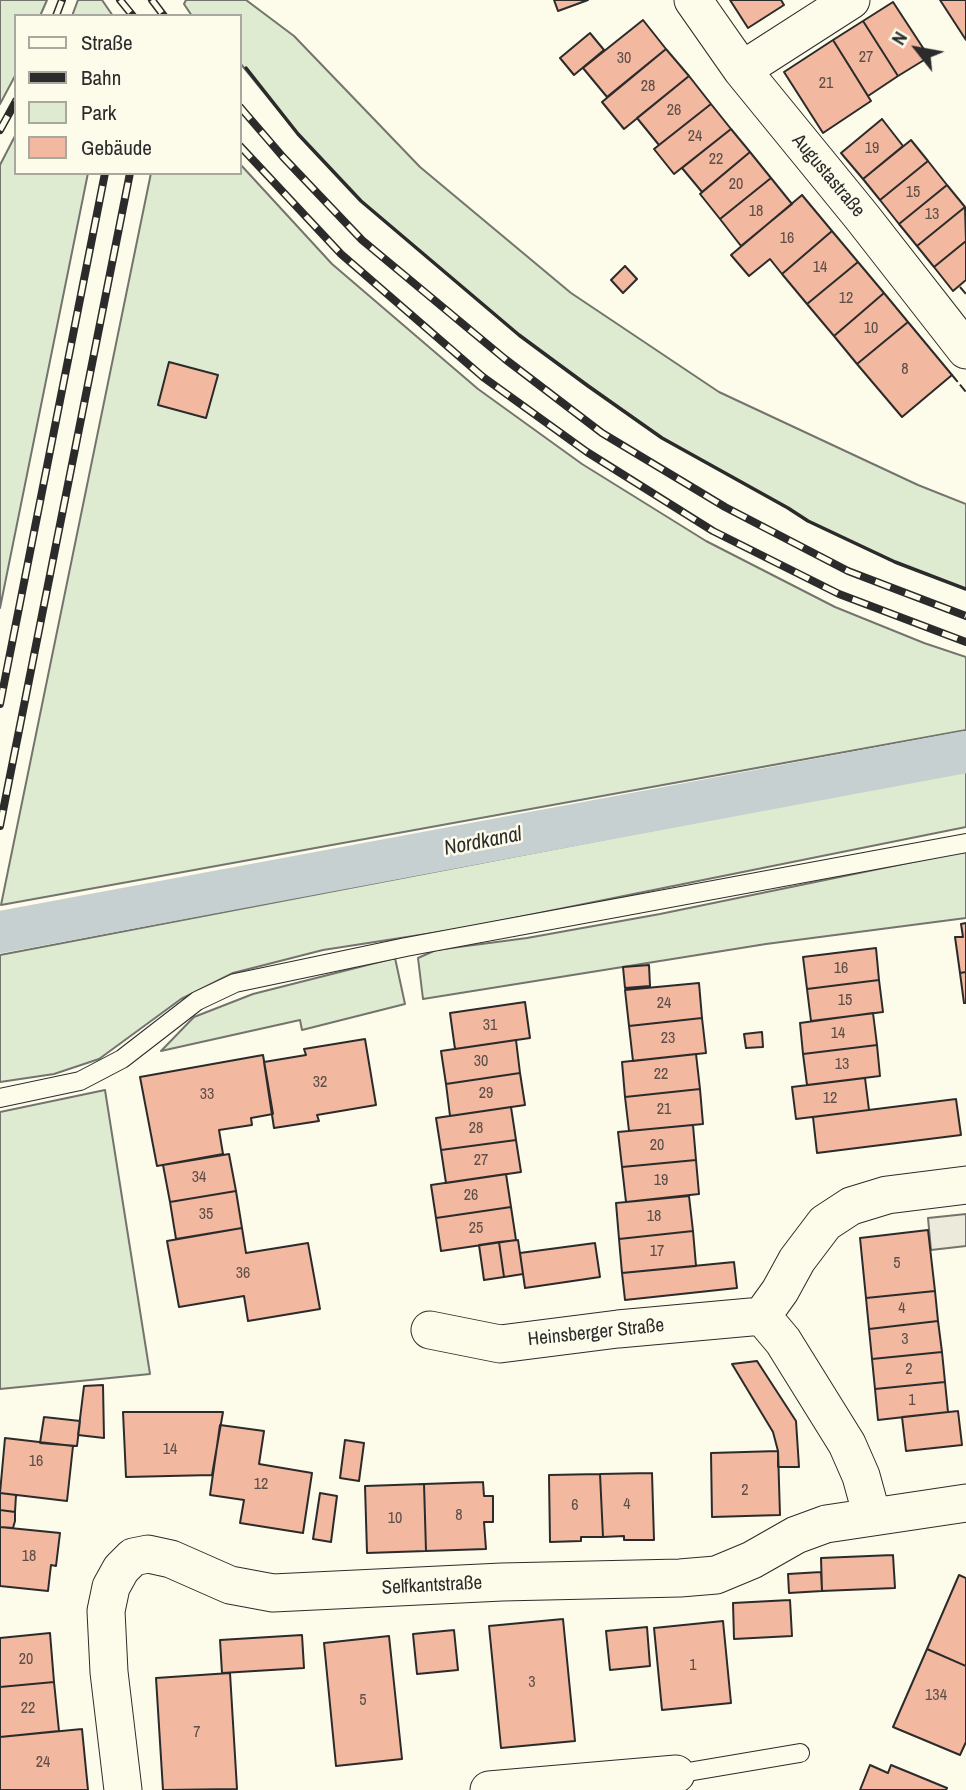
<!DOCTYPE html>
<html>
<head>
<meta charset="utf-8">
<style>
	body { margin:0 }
	#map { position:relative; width:966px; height:1790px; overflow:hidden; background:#fdfbea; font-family:"Archivo Narrow",sans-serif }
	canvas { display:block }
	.legend { position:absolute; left:14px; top:14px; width:228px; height:161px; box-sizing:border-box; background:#fdfbea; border:2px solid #a9a89e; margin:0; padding:9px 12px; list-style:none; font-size:21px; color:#2b2b2b }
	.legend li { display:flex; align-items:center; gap:14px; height:35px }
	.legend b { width:35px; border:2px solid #a9a89e }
	.north { position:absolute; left:882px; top:14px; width:70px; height:70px; -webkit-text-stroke:5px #fdfbea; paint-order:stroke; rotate:301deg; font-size:19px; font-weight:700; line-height:28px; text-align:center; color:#2b2b2b }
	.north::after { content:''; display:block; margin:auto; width:24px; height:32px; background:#2b2b2b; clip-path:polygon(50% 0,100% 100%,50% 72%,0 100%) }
</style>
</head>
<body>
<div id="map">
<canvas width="966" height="1790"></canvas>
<ul class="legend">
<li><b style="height:9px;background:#fdfbea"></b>Straße</li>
<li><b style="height:9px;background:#2b2b2b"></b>Bahn</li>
<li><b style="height:19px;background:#deebd1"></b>Park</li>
<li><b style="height:19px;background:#f2b8a0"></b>Gebäude</li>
</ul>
<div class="north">N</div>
</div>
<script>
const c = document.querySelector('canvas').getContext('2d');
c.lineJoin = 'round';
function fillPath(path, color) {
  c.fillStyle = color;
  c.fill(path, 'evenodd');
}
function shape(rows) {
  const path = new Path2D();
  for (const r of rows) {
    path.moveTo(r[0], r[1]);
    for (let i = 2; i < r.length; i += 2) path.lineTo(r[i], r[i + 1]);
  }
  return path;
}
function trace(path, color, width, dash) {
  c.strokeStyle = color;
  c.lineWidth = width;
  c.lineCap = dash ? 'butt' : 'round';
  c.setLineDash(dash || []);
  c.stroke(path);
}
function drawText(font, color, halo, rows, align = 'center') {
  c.font = font + ' "Archivo Narrow",sans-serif';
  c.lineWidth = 5;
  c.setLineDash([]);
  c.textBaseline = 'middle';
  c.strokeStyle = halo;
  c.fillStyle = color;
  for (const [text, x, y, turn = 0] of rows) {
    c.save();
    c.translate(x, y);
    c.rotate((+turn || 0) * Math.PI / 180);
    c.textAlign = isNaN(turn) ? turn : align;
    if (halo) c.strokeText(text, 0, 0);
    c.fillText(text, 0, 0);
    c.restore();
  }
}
const green = shape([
	[0,0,47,0,40,16,16,16,16,74,0,104,0,0],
	[78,0,102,0,113,16,72,16,78,0],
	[186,0,246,0,294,36,420,167,571,293,719,392,918,485,966,504,966,589,895,562,808,521,788,508,662,438,519,335,361,201,298,134,240,63,240,16,192,16,184,4,186,0],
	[16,134,16,173,88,173,0,608,0,165,16,134],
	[240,164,332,264,478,389,582,464,706,541,835,607,924,643,966,657,966,730,1,905,151,173,240,173,240,164],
	[966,770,966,827,465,928,323,950,233,973,181,999,99,1059,54,1074,0,1082,0,955,966,770],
	[966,851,966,918,766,944,423,999,418,958,436,950,527,938,660,914,966,851],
	[395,958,405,1004,302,1030,300,1020,161,1051,194,1017,253,994,395,958],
	[105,1090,150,1374,0,1389,0,1112,105,1090]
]);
fillPath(green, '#deebd1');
trace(green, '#74746e', 2);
const parking = shape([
	[966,1214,966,1246,931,1250,928,1218,966,1214]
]);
fillPath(parking, '#eceadb');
trace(parking, '#74746e', 2);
trace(shape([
	[0,932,966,752]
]), '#c7d0d0', 42);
const building = shape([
	[554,0,588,0,558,11,554,0],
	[730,0,781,0,784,5,748,28,730,0],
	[940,0,966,0,966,40,940,0],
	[893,2,929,57,898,76,863,21,893,2],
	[643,20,666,49,607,97,583,68,643,20],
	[863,21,898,76,868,96,833,40,863,21],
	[590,33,604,50,574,75,560,58,590,33],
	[833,40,871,101,823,133,784,72,833,40],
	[666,49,689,76,624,129,602,102,666,49],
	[689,76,711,104,659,145,637,118,689,76],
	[711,104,731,129,674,174,654,149,711,104],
	[882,119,903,146,863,179,841,153,882,119],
	[731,129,750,152,702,192,682,168,731,129],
	[911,140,928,161,880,200,863,179,911,140],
	[750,152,771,178,720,219,700,194,750,152],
	[928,161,947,185,899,224,880,200,928,161],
	[771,178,792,204,741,246,720,219,771,178],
	[947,185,965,207,917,246,899,224,947,185],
	[802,195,832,231,782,274,770,259,749,276,731,255,802,195],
	[965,207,966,241,934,267,917,246,965,207],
	[832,231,858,262,807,304,782,274,832,231],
	[966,241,966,280,953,291,934,267,966,241],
	[858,262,884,293,834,336,807,304,858,262],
	[625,266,637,279,623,293,611,280,625,266],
	[884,293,908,322,857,364,834,336,884,293],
	[908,322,952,375,902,417,857,364,908,322],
	[169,362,218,375,206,418,158,405,169,362],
	[966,923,966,972,960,973,955,937,963,937,961,924,966,923],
	[876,948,879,980,807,989,803,957,876,948],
	[649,965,650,986,625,988,623,967,649,965],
	[966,972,966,1003,964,1003,960,973,966,972],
	[879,980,883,1012,811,1021,807,989,879,980],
	[699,983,702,1018,629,1026,625,990,699,983],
	[525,1002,530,1038,455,1049,450,1013,525,1002],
	[873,1013,877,1045,803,1054,800,1023,873,1013],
	[702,1018,706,1053,633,1061,629,1026,702,1018],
	[762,1032,763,1047,746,1048,744,1034,762,1032],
	[365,1039,376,1105,317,1115,319,1121,274,1128,264,1062,306,1055,304,1049,365,1039],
	[516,1040,520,1073,446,1084,441,1051,516,1040],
	[877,1045,880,1076,807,1085,803,1054,877,1045],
	[696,1054,700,1089,625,1097,622,1062,696,1054],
	[263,1055,273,1114,251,1118,252,1125,219,1130,223,1154,157,1166,140,1077,263,1055],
	[520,1073,525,1105,450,1116,446,1084,520,1073],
	[865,1078,869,1110,796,1119,792,1087,865,1078],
	[700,1089,703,1124,629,1131,625,1097,700,1089],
	[956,1099,961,1135,817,1153,813,1117,956,1099],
	[511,1107,516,1140,441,1150,436,1118,511,1107],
	[693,1125,696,1160,622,1167,618,1132,693,1125],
	[516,1140,521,1172,446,1183,441,1150,516,1140],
	[229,1154,236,1191,170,1202,163,1165,229,1154],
	[696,1160,699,1194,626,1202,622,1167,696,1160],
	[506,1174,511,1207,436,1218,431,1185,506,1174],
	[236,1191,242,1228,176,1239,170,1202,236,1191],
	[689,1196,693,1231,619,1239,616,1203,689,1196],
	[511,1207,516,1240,441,1251,436,1218,511,1207],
	[242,1228,246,1253,308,1243,320,1309,248,1321,244,1296,179,1307,167,1241,242,1228],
	[928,1230,935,1291,866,1298,860,1238,928,1230],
	[693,1231,696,1266,622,1273,619,1239,693,1231],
	[518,1240,523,1274,504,1277,499,1242,518,1240],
	[499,1242,504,1277,484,1280,479,1245,499,1242],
	[595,1243,600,1277,525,1288,520,1253,595,1243],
	[734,1262,737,1288,625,1300,622,1273,734,1262],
	[935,1291,938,1321,869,1329,866,1298,935,1291],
	[938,1321,942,1352,872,1359,869,1329,938,1321],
	[942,1352,945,1382,875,1389,872,1359,942,1352],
	[757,1361,796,1421,799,1467,778,1467,778,1451,773,1432,732,1364,757,1361],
	[945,1382,948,1412,878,1420,875,1389,945,1382],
	[103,1385,104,1438,78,1435,84,1386,103,1385],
	[958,1411,962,1445,906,1451,902,1417,958,1411],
	[123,1412,223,1412,212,1475,126,1477,123,1412],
	[44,1417,80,1421,77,1446,40,1443,44,1417],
	[220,1425,264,1431,259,1464,312,1473,303,1533,240,1523,244,1500,210,1495,220,1425],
	[5,1438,73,1446,67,1501,0,1493,5,1438],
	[345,1440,364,1443,359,1481,340,1478,345,1440],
	[778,1451,780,1515,712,1517,711,1453,778,1451],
	[652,1473,654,1540,624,1540,624,1536,603,1537,600,1474,652,1473],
	[600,1474,603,1537,581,1537,581,1541,550,1542,549,1475,600,1474],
	[483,1482,484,1496,493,1496,493,1522,484,1522,486,1549,426,1551,424,1484,483,1482],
	[424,1484,426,1551,367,1553,365,1486,424,1484],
	[0,1493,16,1495,15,1512,0,1510,0,1493],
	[320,1493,337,1496,331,1542,313,1539,320,1493],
	[0,1510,15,1512,15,1521,13,1528,0,1527,0,1510],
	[0,1527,60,1533,56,1566,51,1565,48,1591,0,1586,0,1527],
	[893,1555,895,1588,822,1591,821,1558,893,1555],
	[821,1572,822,1591,789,1593,788,1574,821,1572],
	[959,1575,966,1578,966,1666,927,1649,959,1575],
	[790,1600,792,1636,734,1639,733,1603,790,1600],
	[563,1619,575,1741,501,1748,489,1626,563,1619],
	[723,1621,731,1703,662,1710,654,1628,723,1621],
	[647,1627,650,1666,610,1670,606,1631,647,1627],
	[454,1630,458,1670,417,1674,413,1634,454,1630],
	[50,1633,54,1682,0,1687,0,1638,50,1633],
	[302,1635,304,1668,222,1673,220,1640,302,1635],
	[389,1636,402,1759,336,1766,324,1643,389,1636],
	[927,1649,966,1666,966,1742,960,1755,893,1727,927,1649],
	[230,1673,237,1789,163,1790,156,1678,230,1673],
	[54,1682,59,1731,0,1737,0,1687,54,1682],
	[82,1729,88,1790,0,1790,0,1737,82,1729],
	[870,1765,888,1773,891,1765,947,1788,946,1790,860,1790,870,1765]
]);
fillPath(building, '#f2b8a0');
trace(building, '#2b2b2b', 2);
const lane = shape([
	[0,1098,80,1081,122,1059,197,1001,235,983,406,947,966,843],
	[676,1774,800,1753]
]);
const street = shape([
	[693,0,742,70,862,217,966,350],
	[742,70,851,0],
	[762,1316,783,1341,847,1444,861,1476,872,1516],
	[430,1330,500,1344,618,1329,762,1316,780,1291,797,1260,825,1223,851,1206,887,1195,966,1185],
	[123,1790,109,1672,106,1611,111,1587,121,1569,133,1557,148,1554,171,1559,230,1585,273,1593,502,1582,680,1578,716,1575,752,1560,796,1535,826,1524,966,1503],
	[489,1790,676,1774]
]);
trace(lane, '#2b2b2b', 20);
trace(street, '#2b2b2b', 39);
trace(lane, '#fdfbea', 18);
trace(street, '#fdfbea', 37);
const rail = shape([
	[120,0,133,16],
	[152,0,164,16],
	[56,16,62,0],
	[240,107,283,157,362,240,505,359,602,433,725,507,848,571,966,616],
	[0,130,16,101],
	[240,146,341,254,483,377,587,452,713,531,839,594,966,642],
	[0,704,105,173],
	[0,826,130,173]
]);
trace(rail, '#2b2b2b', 8);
trace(rail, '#fdfbea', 5, [16]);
trace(shape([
	[960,287,966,294],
	[952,375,966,392]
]), '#2b2b2b', 2, [9, 3.5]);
trace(shape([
	[246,68,298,134,361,201,519,335,588,386,662,438,788,508,808,521,895,562,966,589]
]), '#2b2b2b', 3.5);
drawText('16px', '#5d4e48', null, [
	["27",866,58],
	["30",624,59],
	["21",826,84],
	["28",648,87],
	["26",674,111],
	["24",695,137],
	["19",872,149],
	["22",716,160],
	["20",736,185],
	["15",913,193],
	["18",756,212],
	["13",932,215],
	["16",787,239],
	["14",820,268],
	["12",846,299],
	["10",871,329],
	["8",905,370],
	["16",841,969],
	["15",845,1001],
	["24",664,1004],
	["31",490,1026],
	["14",838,1034],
	["23",668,1039],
	["30",481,1062],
	["13",842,1065],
	["22",661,1075],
	["32",320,1083],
	["29",486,1094],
	["33",207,1095],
	["12",830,1099],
	["21",664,1110],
	["28",476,1129],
	["20",657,1146],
	["27",481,1161],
	["34",199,1178],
	["19",661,1181],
	["26",471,1196],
	["35",206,1215],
	["18",654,1217],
	["25",476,1229],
	["17",657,1252],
	["5",897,1264],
	["36",243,1274],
	["4",902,1309],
	["3",905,1340],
	["2",909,1370],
	["1",912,1401],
	["14",170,1450],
	["16",36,1462],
	["12",261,1485],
	["2",745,1491],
	["4",627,1505],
	["6",575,1506],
	["8",459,1516],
	["10",395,1519],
	["18",29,1557],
	["20",26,1660],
	["1",693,1666],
	["3",532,1683],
	["134",936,1696],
	["5",363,1701],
	["22",28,1709],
	["7",197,1733],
	["24",43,1763]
]);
drawText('19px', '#2b2b2b', '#fdfbea', [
	["Augustastraße",828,176,50],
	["Heinsberger Straße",596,1333,-6],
	["Selfkantstraße",432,1586,-3]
]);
drawText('italic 21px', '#2b2b2b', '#fdfbea', [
	["Nordkanal",483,842,-11]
]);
</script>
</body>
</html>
